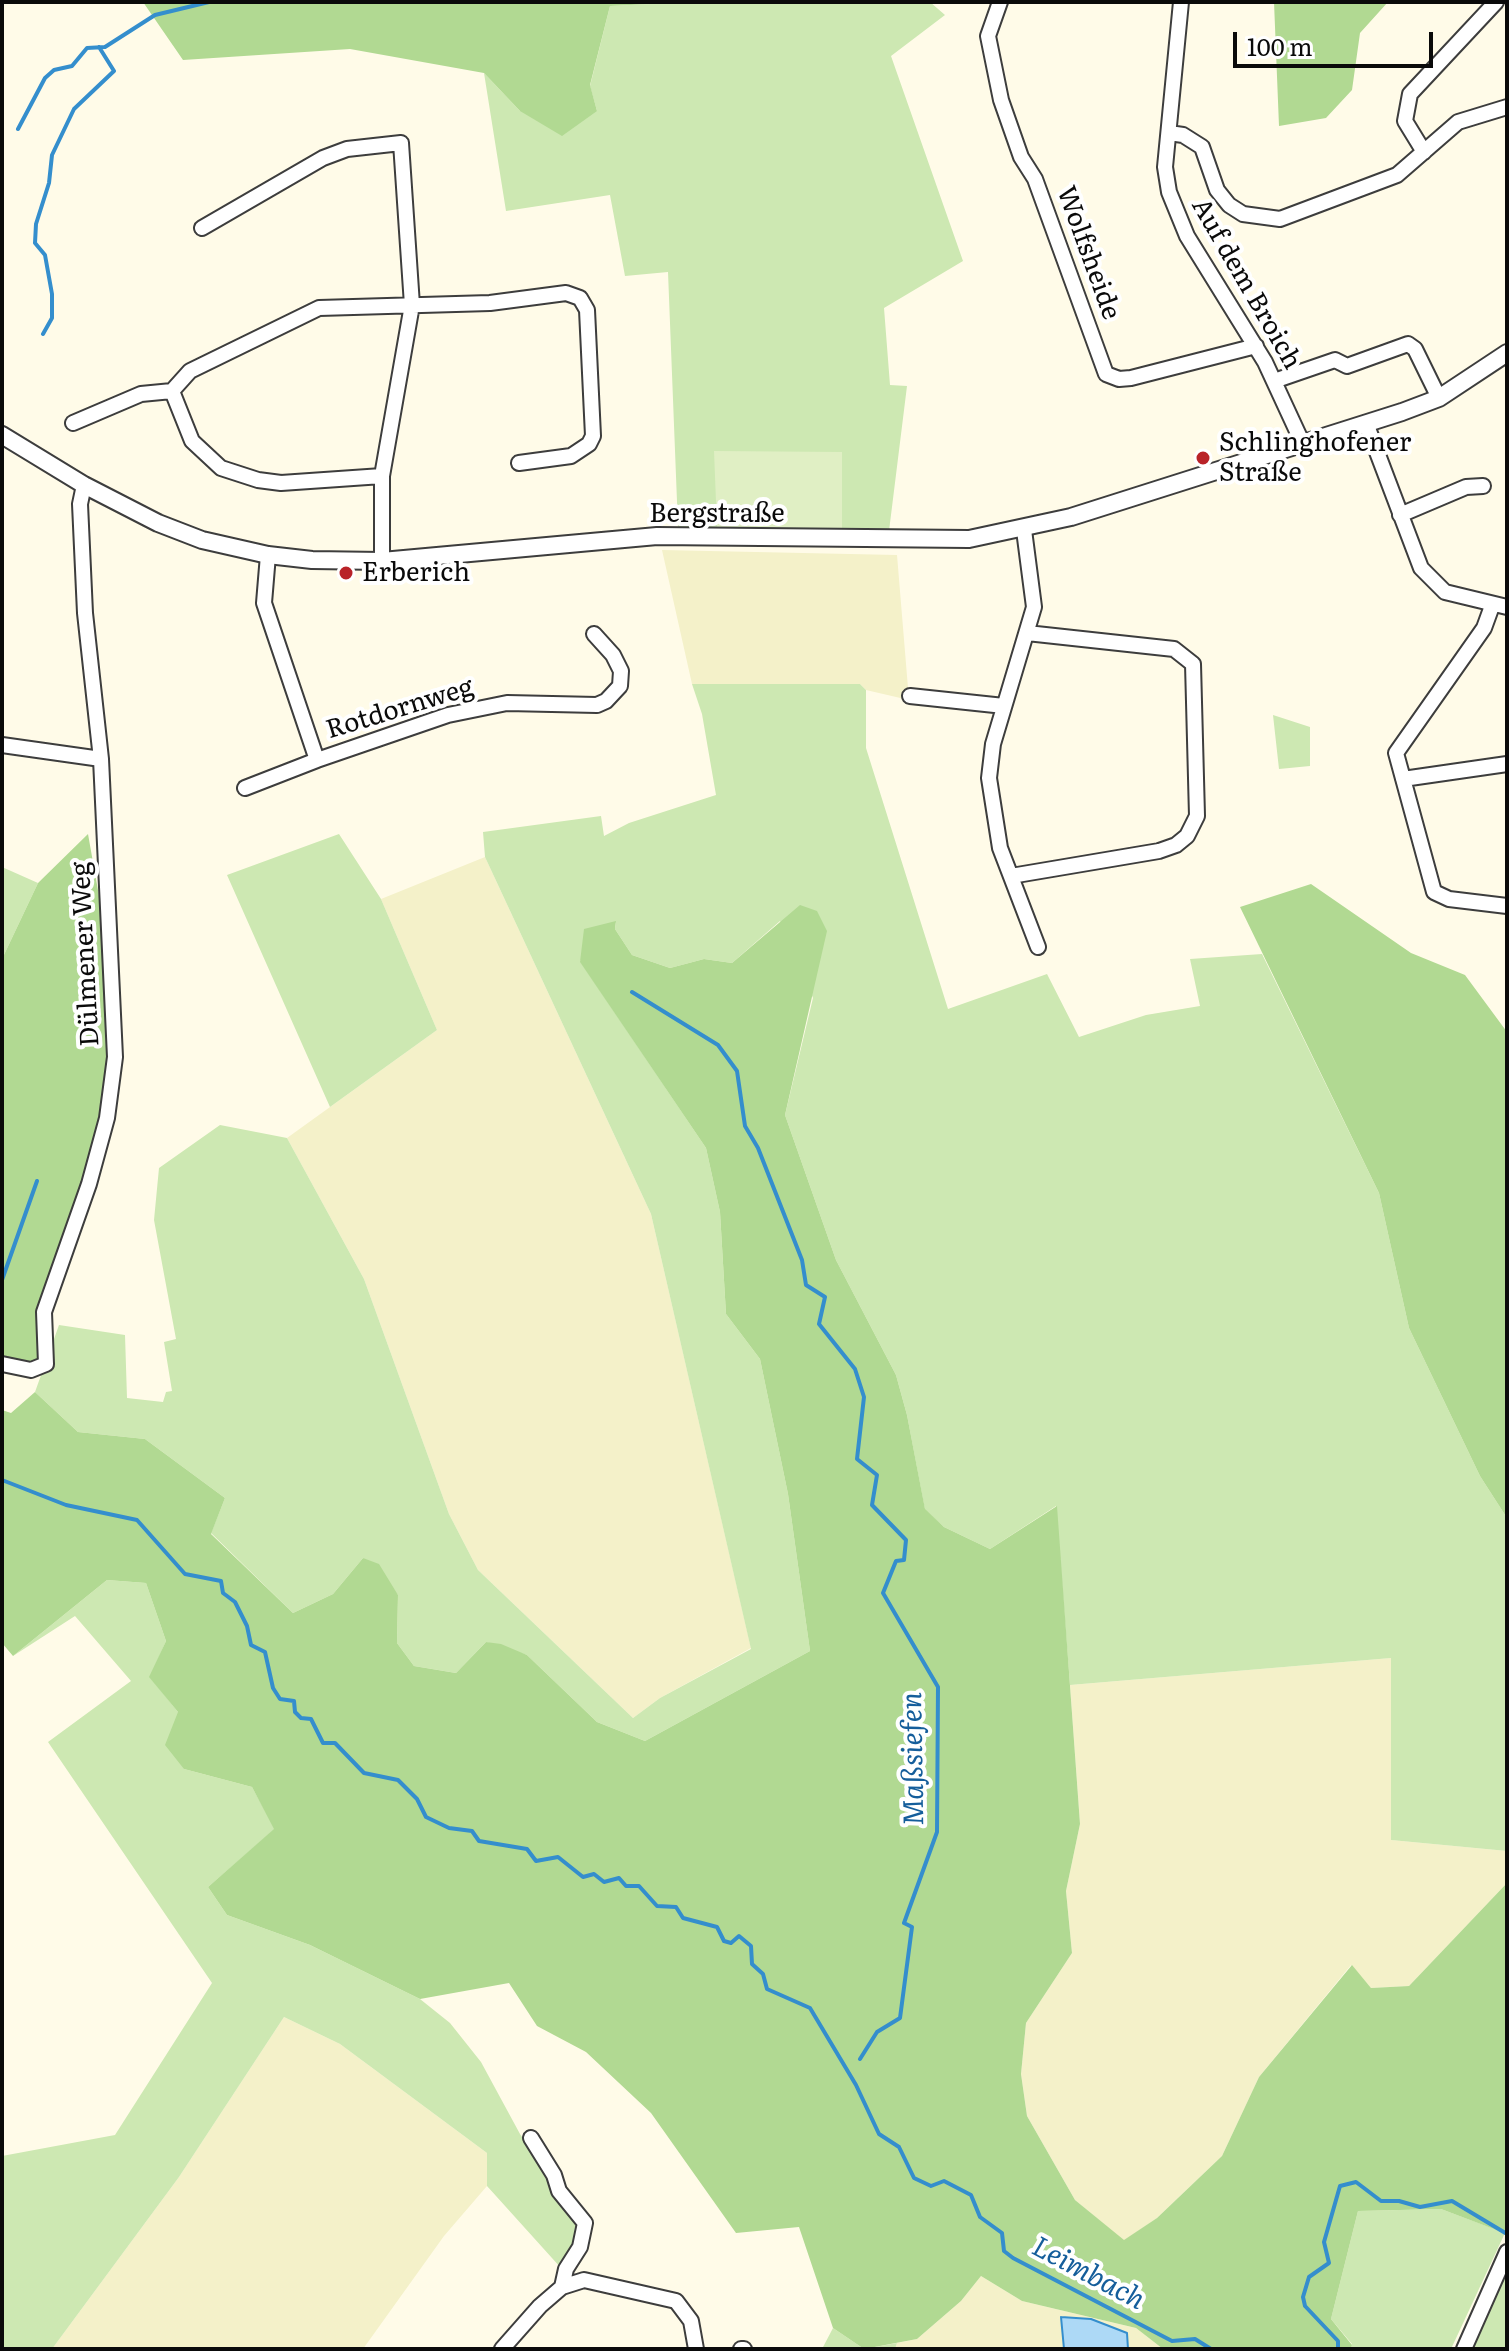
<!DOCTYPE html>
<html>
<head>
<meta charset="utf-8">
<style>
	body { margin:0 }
	#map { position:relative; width:1509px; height:2351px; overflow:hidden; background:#fffbe8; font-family:Literata,serif }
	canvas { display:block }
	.frame { position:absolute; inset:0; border:4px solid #0a0a0a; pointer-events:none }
	.scale { position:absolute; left:1233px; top:32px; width:200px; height:36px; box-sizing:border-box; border:4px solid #0a0a0a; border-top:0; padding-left:10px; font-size:24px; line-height:28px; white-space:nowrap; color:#0a0a0a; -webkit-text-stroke:6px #fff; paint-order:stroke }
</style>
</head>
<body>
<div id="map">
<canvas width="1509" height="2351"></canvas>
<div class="frame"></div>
<div class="scale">100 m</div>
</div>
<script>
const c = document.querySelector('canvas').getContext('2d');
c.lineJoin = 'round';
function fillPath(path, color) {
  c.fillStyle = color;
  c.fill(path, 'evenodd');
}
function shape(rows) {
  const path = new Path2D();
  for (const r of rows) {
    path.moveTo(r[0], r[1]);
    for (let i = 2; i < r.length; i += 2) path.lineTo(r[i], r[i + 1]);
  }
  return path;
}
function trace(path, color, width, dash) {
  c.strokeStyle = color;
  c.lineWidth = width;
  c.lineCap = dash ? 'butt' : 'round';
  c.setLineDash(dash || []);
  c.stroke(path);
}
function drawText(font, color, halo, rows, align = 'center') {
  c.font = font + ' Literata,serif';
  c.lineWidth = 8;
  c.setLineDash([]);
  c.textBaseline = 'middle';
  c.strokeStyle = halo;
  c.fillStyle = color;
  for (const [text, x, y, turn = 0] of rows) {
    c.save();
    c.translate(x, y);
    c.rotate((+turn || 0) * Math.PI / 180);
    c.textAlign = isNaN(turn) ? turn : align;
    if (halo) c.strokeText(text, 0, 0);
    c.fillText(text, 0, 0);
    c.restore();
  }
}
fillPath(shape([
	[662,550,897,555,909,700,866,690,860,684,692,684],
	[485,857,651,1214,751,1648,660,1698,633,1718,478,1570,449,1514,364,1279,287,1138,437,1030,381,899],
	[1391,1658,1391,1840,1507,1851,1507,1883,1409,1986,1371,1988,1351,1965,1259,2077,1222,2156,1157,2218,1124,2241,1075,2200,1027,2116,1021,2074,1026,2023,1072,1953,1066,1891,1080,1824,1070,1685],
	[284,2017,340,2044,487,2153,487,2186,444,2236,363,2349,52,2349,179,2177],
	[981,2276,1022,2301,1136,2328,1163,2349,895,2349,897,2343,917,2339,961,2301]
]), '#f4f1c9');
fillPath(shape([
	[692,2,930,2,945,15,891,56,963,261,884,308,890,385,907,386,889,531,678,527,668,272,625,276,610,195,506,211,484,73,520,111,597,111,590,86,610,6],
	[692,684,860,684,866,690,866,748,948,1009,1047,974,1079,1037,1146,1015,1200,1006,1190,959,1262,954,1379,1193,1409,1328,1480,1476,1507,1518,1507,1851,1391,1840,1391,1658,1070,1685,1056,1506,990,1549,944,1527,925,1510,907,1415,896,1375,836,1260,785,1115,813,998,780,921,732,963,704,959,670,968,632,955,615,929,616,922,580,961,706,1148,720,1212,726,1314,760,1359,788,1494,810,1651,645,1741,597,1722,527,1655,486,1642,456,1673,414,1666,397,1643,398,1595,363,1558,333,1594,293,1613,211,1533,225,1498,145,1439,78,1432,35,1392,59,1325,125,1335,127,1398,163,1402,166,1392,172,1391,164,1342,176,1339,154,1220,159,1168,220,1125,287,1138,364,1279,449,1514,478,1570,633,1718,660,1698,751,1649,651,1214,485,857,483,832,601,816,604,836,629,823,716,795,702,714],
	[1273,715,1310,727,1310,766,1279,769],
	[339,834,381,899,437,1030,330,1107,227,875],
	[2,867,38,883,2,959],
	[107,1580,146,1583,166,1641,150,1677,178,1712,184,1769,252,1787,275,1829,208,1887,227,1915,310,1945,420,1999,450,2023,481,2062,520,2134,581,2226,577,2244,561,2268,487,2186,487,2153,340,2044,284,2017,179,2177,52,2349,2,2349,2,2156,115,2135,212,1983,48,1742,131,1681,75,1616,13,1656],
	[1441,2209,1505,2233,1451,2349,1350,2349,1352,2344,1331,2319,1358,2211],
	[1507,2268,1507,2349,1470,2349],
	[833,2328,864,2349,897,2343,895,2349,822,2349]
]), '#cde8b2');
fillPath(shape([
	[143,2,692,2,610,6,590,85,597,111,562,136,520,111,484,73,350,49,183,60],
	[1274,2,1388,2,1360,33,1352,90,1326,118,1279,126],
	[88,834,99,896,115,1057,49,1300,47,1356,31,1370,2,1363,2,959,38,883],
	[1311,884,1411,953,1465,975,1507,1032,1507,1518,1480,1476,1409,1328,1379,1193,1240,907],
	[800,905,817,911,827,931,785,1115,836,1260,896,1375,907,1415,925,1509,944,1527,990,1549,1057,1506,1080,1824,1066,1891,1072,1953,1026,2023,1021,2074,1027,2116,1075,2200,1124,2240,1157,2218,1222,2156,1259,2077,1352,1965,1371,1988,1409,1986,1507,1883,1507,2234,1441,2209,1358,2211,1331,2319,1352,2345,1350,2349,1163,2349,1136,2328,1022,2301,981,2276,961,2301,917,2339,864,2349,833,2328,799,2227,736,2233,651,2113,586,2052,537,2026,509,1983,420,1999,310,1945,227,1915,208,1887,274,1829,252,1787,184,1769,165,1745,178,1712,149,1677,166,1641,146,1583,107,1580,13,1656,2,1643,2,1410,11,1413,35,1392,78,1432,145,1439,225,1498,211,1534,293,1613,333,1594,363,1558,379,1564,398,1595,397,1643,414,1666,456,1673,486,1642,501,1644,527,1655,597,1722,645,1741,810,1651,788,1494,760,1359,726,1314,720,1212,706,1148,580,962,584,929,616,921,615,929,632,955,670,968,704,959,732,963]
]), '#b1d992');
fillPath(shape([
	[714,451,842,452,842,530,717,527]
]), '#e0efc4');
const water = shape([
	[1061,2317,1091,2319,1127,2333,1128,2349,1064,2349,1061,2317]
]);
fillPath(water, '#add9f6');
trace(water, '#348ecd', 2);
trace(shape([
	[18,129,45,78,54,70,72,66,87,48,105,47,155,15,209,2],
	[43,334,52,318,52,294,45,255,35,243,36,224,49,183,52,155,74,109,114,71,99,47],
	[632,992,718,1045,737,1071,745,1126,758,1148,802,1260,806,1285,825,1297,819,1324,855,1369,864,1397,857,1459,877,1475,872,1505,906,1540,904,1560,896,1561,883,1593,938,1687,937,1832,904,1923,912,1927,900,2018,877,2032,860,2059],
	[2,1280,37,1181],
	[2,1480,66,1505,137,1520,185,1574,221,1581,223,1593,235,1602,247,1626,251,1645,265,1652,273,1688,280,1699,294,1701,295,1712,301,1718,311,1719,323,1743,335,1743,364,1773,398,1780,417,1799,426,1817,449,1828,472,1831,479,1841,527,1849,536,1861,558,1857,583,1877,594,1874,604,1882,619,1878,626,1886,639,1886,657,1906,676,1907,683,1918,717,1927,724,1941,731,1943,739,1936,751,1946,752,1964,763,1974,767,1989,810,2008,856,2085,879,2134,899,2147,914,2178,931,2186,944,2181,971,2195,980,2217,1002,2233,1004,2251,1013,2258,1172,2341,1195,2339,1211,2349],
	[1338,2349,1338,2341,1305,2306,1303,2297,1309,2277,1329,2263,1324,2242,1340,2186,1356,2182,1381,2201,1399,2201,1420,2207,1452,2201,1507,2234]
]), '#348ecd', 4);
const minor = shape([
	[1000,2,988,36,1001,100,1021,157,1035,179,1106,374,1119,379,1131,378,1256,346],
	[1181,2,1165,167,1169,192,1187,236,1265,362,1302,442],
	[1169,133,1183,135,1202,147,1217,190,1229,205,1243,214,1280,219,1397,175,1458,122,1507,107],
	[1424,152,1405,121,1410,94,1496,2],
	[202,228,323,158,347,149,401,143,412,305,382,476,382,561],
	[1274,381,1335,360,1347,366,1408,344,1415,349,1439,398],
	[172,391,192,441,221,468,258,480,281,483,382,476],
	[73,423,141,394,172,391,190,371,319,308,490,303,566,293,580,298,587,310,593,436,589,444,571,456,519,463],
	[1366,423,1421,568,1445,592,1507,607],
	[1400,515,1466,487,1483,486],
	[1024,530,1034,607,993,744,989,778,1000,848,1038,947],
	[1492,606,1484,628,1396,753,1434,892,1449,899,1507,906],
	[910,696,1004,706],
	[2,745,101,759],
	[317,760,448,715,507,703,597,705,606,701,620,686,621,671,613,655,594,634],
	[1403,779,1507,764],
	[245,788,317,760,264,603,268,555],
	[1011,876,1159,851,1176,845,1187,836,1197,816,1193,664,1174,649,1027,633],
	[2,1364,31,1370,46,1364,44,1312,89,1184,107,1118,115,1057,101,759,85,613,80,504,84,485],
	[531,2138,554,2175,559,2191,585,2223,580,2247,566,2269,562,2287],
	[502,2349,540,2306,562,2287,584,2280,676,2301,691,2321,696,2349],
	[741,2349,744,2349],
	[1464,2349,1507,2252]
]);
const tertiary = shape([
	[2,435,84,485,158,523,202,540,268,555,312,560,382,561,657,536,969,539,1071,517,1402,412,1439,398,1507,353]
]);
trace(minor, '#3d3d3d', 18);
trace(tertiary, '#3d3d3d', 20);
trace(minor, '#fff', 14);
trace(tertiary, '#fff', 16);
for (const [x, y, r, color] of [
	[1203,458,8,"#b92328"],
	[346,573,8,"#b92328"]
]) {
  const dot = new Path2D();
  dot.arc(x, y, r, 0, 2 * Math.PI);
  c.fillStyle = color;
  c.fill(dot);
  trace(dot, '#fff', 3);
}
drawText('26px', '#0a0a0a', '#fff', [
	["Wolfsheide",1088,253,70],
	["Auf dem Broich",1246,284,60],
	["Bergstraße",717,514],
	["Rotdornweg",400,709,-17],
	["Dülmener Weg",86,954,-93]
]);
drawText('26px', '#0a0a0a', '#fff', [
	["Schlinghofener",1219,443],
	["Straße",1219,473],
	["Erberich",362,573]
], 'left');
drawText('italic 28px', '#155e9b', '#fff', [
	["Maßsiefen",914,1759,-91],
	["Leimbach",1088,2274,28]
]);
</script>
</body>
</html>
